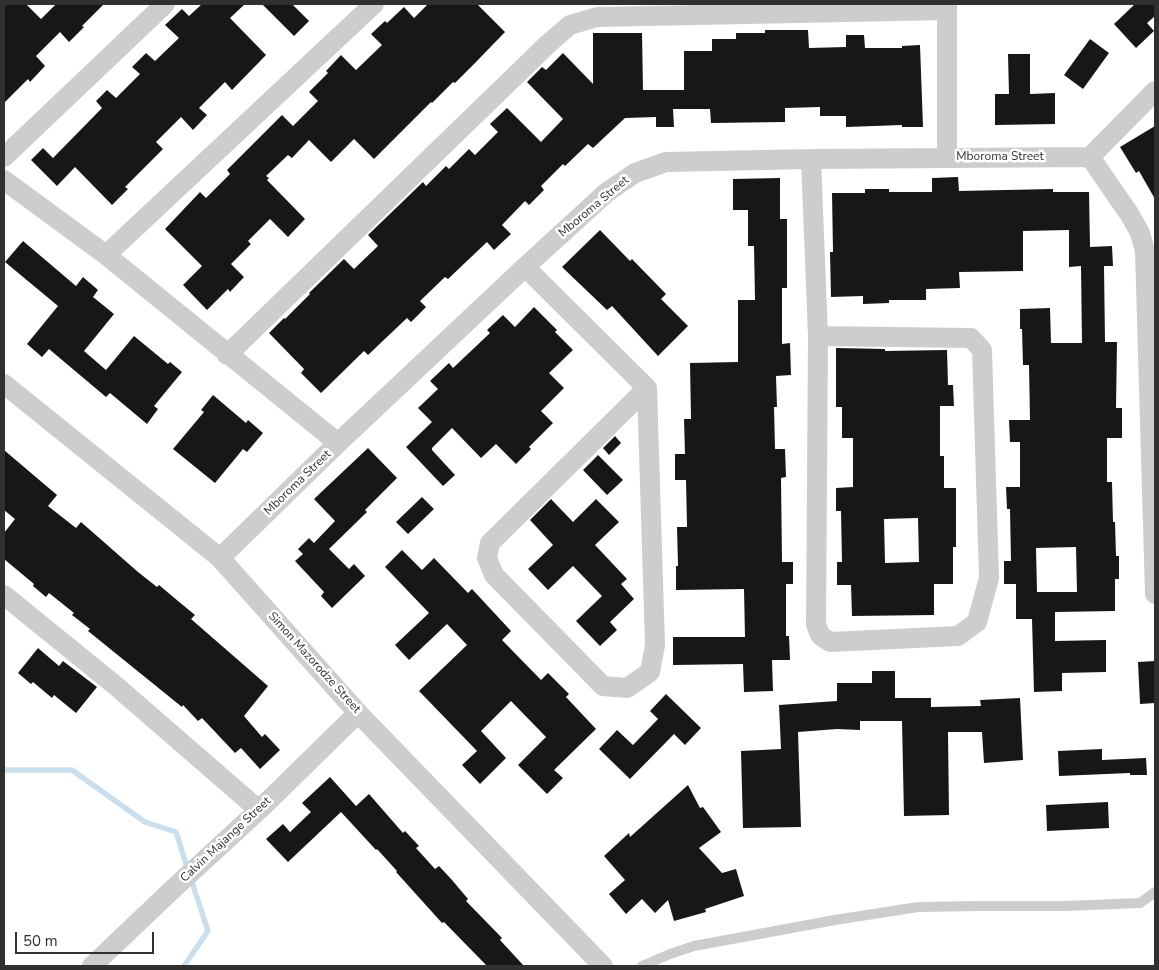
<!DOCTYPE html>
<html>
<head>
<meta charset="utf-8">
<style>
	body { margin:0 }
	#map { position:relative; width:1159px; height:970px; overflow:hidden; background:#fff; font-family:"Nunito Sans",sans-serif }
	canvas { display:block }
	.frame { position:absolute; inset:0; border:5px solid #303030; pointer-events:none }
	.scale { position:absolute; left:15px; top:932px; width:139px; height:22px; box-sizing:border-box; border:2px solid #303030; border-top:0; padding-left:6px; font-size:15px; line-height:18px; white-space:nowrap; color:#303030; -webkit-text-stroke:4px #fff; paint-order:stroke }
</style>
</head>
<body>
<div id="map">
<canvas width="1159" height="970"></canvas>
<div class="frame"></div>
<div class="scale">50 m</div>
</div>
<script>
const c = document.querySelector('canvas').getContext('2d');
c.lineJoin = 'round';
function shape(rows) {
  const path = new Path2D();
  for (const r of rows) {
    path.moveTo(r[0], r[1]);
    for (let i = 2; i < r.length; i += 2) path.lineTo(r[i], r[i + 1]);
  }
  return path;
}
function trace(path, color, width, dash) {
  c.strokeStyle = color;
  c.lineWidth = width;
  c.lineCap = dash ? 'butt' : 'round';
  c.setLineDash(dash || []);
  c.stroke(path);
}
function fillPath(path, color) {
  c.fillStyle = color;
  c.fill(path, 'evenodd');
}
function drawText(font, color, halo, rows, align = 'center') {
  c.font = font + ' "Nunito Sans",sans-serif';
  c.lineWidth = 5;
  c.setLineDash([]);
  c.textBaseline = 'middle';
  c.strokeStyle = halo;
  c.fillStyle = color;
  for (const [text, x, y, turn = 0] of rows) {
    c.save();
    c.translate(x, y);
    c.rotate((+turn || 0) * Math.PI / 180);
    c.textAlign = isNaN(turn) ? turn : align;
    if (halo) c.strokeText(text, 0, 0);
    c.fillText(text, 0, 0);
    c.restore();
  }
}
trace(shape([
	[4,770,72,770,145,822,176,832,188,870],
	[184,966,208,931,191,879]
]), '#cadeed', 5.5);
fillPath(shape([
	[4,4,26,4,41,19,56,4,104,4,82,26,84,27,69,42,60,32,36,56,45,66,30,82,28,79,4,103],
	[202,4,245,4,230,18,266,55,232,90,225,82,199,108,207,115,193,130,181,117,156,142,163,149,125,187,128,189,112,205,75,167,57,186,31,160,43,148,53,158,102,108,96,101,107,90,116,98,140,74,132,67,146,53,155,61,179,38,165,25,182,9,189,16],
	[262,4,292,4,309,21,294,36],
	[428,4,477,4,505,32,476,62,455,83,453,82,432,103,431,102,374,159,354,139,331,162,309,140,292,158,288,155,266,176,269,178,267,180,305,219,288,237,270,219,248,241,251,244,231,264,244,277,230,292,228,289,207,310,183,285,202,266,165,229,200,192,206,198,230,174,227,170,282,115,293,126,318,101,309,92,328,73,326,71,341,55,356,70,382,45,371,34,385,21,387,23,404,7,414,18],
	[1135,4,1155,4,1155,16,1147,23,1154,31,1136,48,1114,24],
	[765,30,808,30,809,48,846,47,846,35,864,35,865,48,902,48,902,46,920,45,923,127,902,127,902,125,846,127,846,116,820,116,820,107,785,108,785,122,711,123,710,109,673,109,674,127,656,127,656,117,625,118,593,148,588,144,565,166,563,164,541,186,544,190,529,205,525,201,502,225,511,234,494,250,487,242,448,279,445,277,420,301,426,307,411,322,407,318,368,355,364,351,321,393,301,373,304,369,269,333,284,318,285,319,310,294,309,293,344,259,354,269,378,246,368,235,423,182,426,186,446,166,449,169,469,149,475,155,498,132,490,124,507,108,541,142,563,119,527,82,542,67,546,70,563,53,593,84,593,33,642,33,643,90,684,90,684,51,712,51,712,39,736,39,736,33,765,33],
	[1090,39,1109,53,1083,89,1064,75],
	[1008,54,1030,54,1030,94,1055,93,1055,124,995,125,995,94,1009,94],
	[1155,126,1155,199,1139,171,1136,173,1120,147],
	[958,177,959,191,1053,189,1053,192,1089,192,1090,247,1112,246,1113,266,1104,266,1105,342,1117,342,1116,408,1122,408,1122,438,1107,438,1107,482,1112,482,1113,522,1115,522,1116,556,1119,556,1119,579,1115,579,1115,611,1055,612,1055,641,1106,640,1106,672,1062,673,1062,691,1034,692,1032,619,1016,619,1016,584,1004,584,1004,561,1011,561,1010,509,1007,509,1006,487,1020,487,1020,442,1010,442,1009,420,1030,420,1029,365,1023,365,1022,329,1020,329,1020,309,1050,308,1051,343,1082,343,1081,266,1069,267,1069,230,1023,231,1023,271,959,272,960,288,926,289,926,300,889,300,889,303,863,304,863,296,831,297,830,252,833,252,832,193,865,193,865,189,889,189,889,192,932,192,932,178],
	[1076,547,1077,592,1037,592,1036,548],
	[780,178,780,219,787,219,787,288,782,288,782,344,790,343,791,375,776,376,777,407,774,407,775,449,785,449,786,477,781,478,782,562,793,562,793,584,786,584,786,636,789,636,790,660,772,660,773,691,744,692,743,664,673,665,673,637,745,637,744,589,676,590,676,566,678,566,677,527,687,527,686,480,675,480,675,454,685,454,684,419,691,419,690,363,738,362,738,300,755,300,754,246,748,246,748,210,733,210,733,179],
	[600,230,630,261,632,259,666,294,661,299,688,326,658,356,612,306,607,310,562,267],
	[23,241,76,286,83,277,98,290,93,297,114,314,84,351,106,370,134,336,168,364,170,362,182,372,154,406,158,409,147,424,110,393,106,397,49,349,42,357,27,344,58,306,5,262],
	[534,307,557,330,555,332,573,350,549,373,564,388,541,411,553,423,529,447,531,449,516,464,496,444,481,458,452,428,432,448,432,450,455,475,443,486,406,447,432,422,418,408,438,389,430,381,449,363,453,368,490,333,487,330,503,315,515,327],
	[836,348,885,349,885,351,947,350,948,385,953,385,954,406,940,406,940,456,944,456,944,488,956,488,956,547,953,547,953,584,934,584,934,615,852,616,851,585,837,585,837,562,842,562,841,511,836,511,836,488,853,487,853,438,842,438,842,407,836,407],
	[918,518,919,562,885,563,884,519],
	[213,395,246,423,248,420,263,433,247,452,243,449,215,483,173,449,204,412,201,410],
	[615,436,621,443,609,455,603,448],
	[368,448,397,478,365,510,367,512,329,549,349,569,354,564,365,576,332,608,321,596,324,592,295,561,303,554,298,549,309,538,314,543,335,521,314,499],
	[4,450,57,495,48,506,76,528,81,522,138,572,157,587,159,585,178,601,195,615,191,619,268,686,244,716,262,737,265,734,280,750,260,769,241,748,235,753,202,718,198,721,183,705,182,707,88,631,90,629,72,615,74,613,49,593,46,597,33,586,34,584,4,559,4,533,15,519,4,510],
	[598,455,623,480,607,495,583,470],
	[422,497,434,509,408,534,396,522],
	[551,499,573,522,596,499,619,522,595,545,627,579,621,584,634,599,610,622,617,630,600,646,576,621,602,596,573,566,548,590,528,569,553,545,530,520],
	[402,550,422,570,434,558,468,593,472,589,511,631,502,640,541,680,548,673,569,694,566,697,596,729,554,770,563,778,547,794,518,765,546,737,511,701,481,731,506,758,480,784,462,765,477,751,419,691,467,645,447,624,409,660,395,645,429,613,385,567],
	[38,648,59,666,63,661,97,687,76,713,54,695,52,698,33,682,31,684,18,673],
	[1155,661,1155,703,1140,704,1138,662],
	[872,671,895,671,895,698,931,698,931,707,981,706,980,700,1020,698,1023,760,984,763,982,732,948,732,949,815,904,816,902,721,860,721,860,730,837,729,798,732,801,827,743,828,741,751,781,749,779,705,837,701,837,683,872,683],
	[666,694,701,728,685,745,674,734,630,779,599,749,617,730,633,745,658,719,650,711],
	[1102,749,1102,760,1146,758,1147,775,1130,775,1130,773,1059,776,1058,751],
	[330,777,356,806,369,794,403,833,405,831,419,846,416,848,435,869,439,866,452,880,468,899,466,901,502,938,500,940,524,966,487,966,444,922,442,923,396,872,397,871,377,849,376,850,341,812,288,862,266,839,283,824,290,832,311,812,302,803],
	[688,785,700,808,703,807,721,832,699,848,722,873,736,869,744,896,705,909,706,912,674,921,668,900,655,913,642,899,626,914,609,894,625,880,604,856,629,833,630,837],
	[1108,802,1109,828,1047,831,1046,805]
]), '#171717');
trace(shape([
	[642,966,670,954,694,946,835,920,918,907,979,906,1066,906,1140,903,1155,892]
]), '#cdcdcd', 10);
trace(shape([
	[947,4,947,158],
	[4,157,165,4],
	[1090,157,1130,215,1140,233,1145,251,1155,594],
	[811,159,818,336,816,624,820,635,830,642,958,636,977,622,989,578,982,350,971,338,818,336],
	[4,180,106,255,338,443],
	[106,255,374,4],
	[525,267,647,388,490,543,487,558,494,575,603,686,627,688,650,672,655,645,647,388],
	[227,355,549,43,570,25,597,17,947,10],
	[4,384,220,558,358,713,603,966],
	[220,558,338,443,525,267,606,193,635,173,666,162,811,159,1090,157,1155,91],
	[4,595,116,686,259,810],
	[92,966,173,889,259,810,358,713]
]), '#cdcdcd', 20);
drawText('12px', '#303030', '#fff', [
	["Mboroma Street",1000,157],
	["Mboroma Street",594,207,-40],
	["Mboroma Street",298,483,-44],
	["Simon Mazorodze Street",314,663,48],
	["Calvin Majange Street",226,840,-43]
]);
</script>
</body>
</html>
